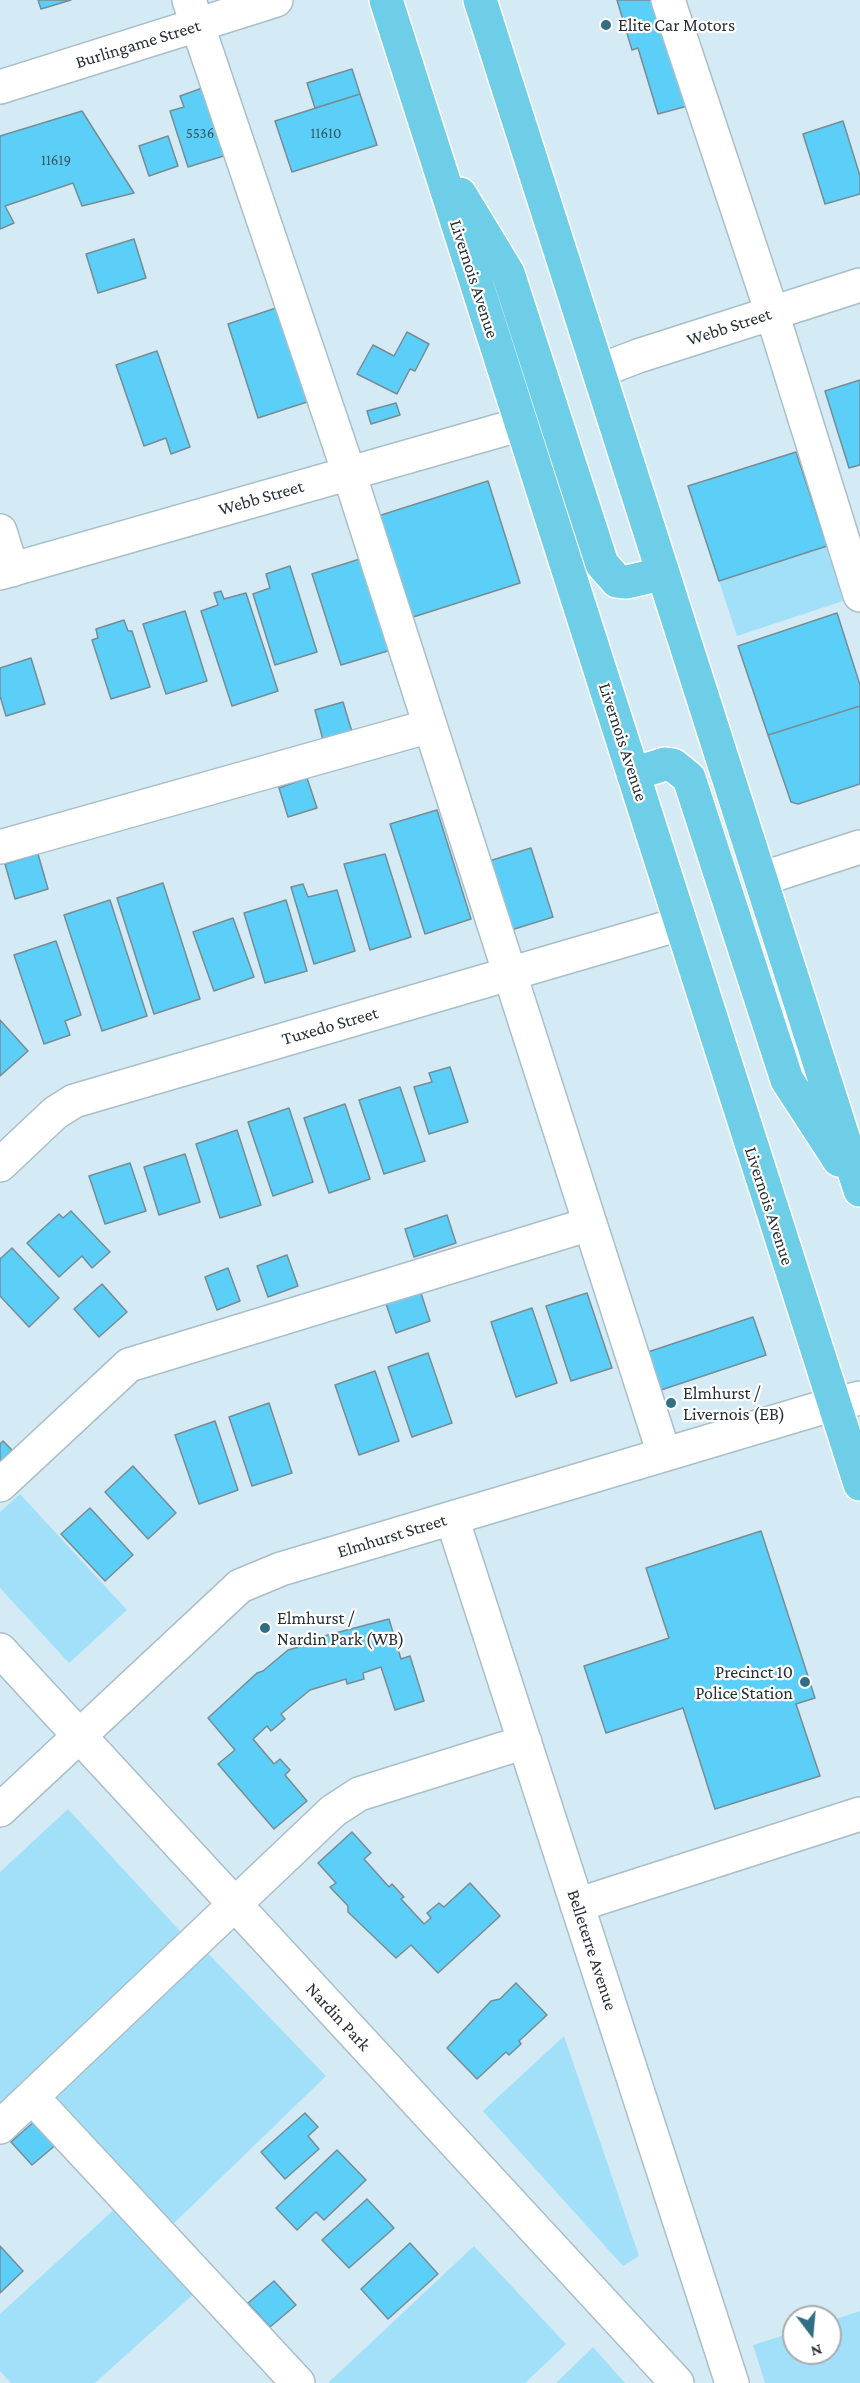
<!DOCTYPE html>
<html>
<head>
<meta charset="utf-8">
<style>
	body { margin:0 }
	#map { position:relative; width:860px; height:2383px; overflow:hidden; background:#d4ebf5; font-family:"Crimson Pro",serif }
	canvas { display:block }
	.north { position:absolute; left:782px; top:2305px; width:60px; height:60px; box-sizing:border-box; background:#fff; border:2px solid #a9acae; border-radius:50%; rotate:164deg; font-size:16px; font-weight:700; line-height:24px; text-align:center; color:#273034 }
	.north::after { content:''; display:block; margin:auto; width:21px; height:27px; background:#316e85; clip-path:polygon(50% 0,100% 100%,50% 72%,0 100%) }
</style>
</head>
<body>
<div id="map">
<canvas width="860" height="2383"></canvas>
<div class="north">N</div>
</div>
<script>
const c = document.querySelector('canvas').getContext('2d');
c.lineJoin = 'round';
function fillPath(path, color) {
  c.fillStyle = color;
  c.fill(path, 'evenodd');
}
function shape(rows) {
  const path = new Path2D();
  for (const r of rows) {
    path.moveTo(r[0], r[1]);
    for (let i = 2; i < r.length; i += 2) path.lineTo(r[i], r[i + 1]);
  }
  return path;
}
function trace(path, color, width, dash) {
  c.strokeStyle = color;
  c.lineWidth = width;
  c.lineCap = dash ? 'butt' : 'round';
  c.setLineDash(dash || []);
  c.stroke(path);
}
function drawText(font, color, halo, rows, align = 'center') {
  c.font = font + ' "Crimson Pro",serif';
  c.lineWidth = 4.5;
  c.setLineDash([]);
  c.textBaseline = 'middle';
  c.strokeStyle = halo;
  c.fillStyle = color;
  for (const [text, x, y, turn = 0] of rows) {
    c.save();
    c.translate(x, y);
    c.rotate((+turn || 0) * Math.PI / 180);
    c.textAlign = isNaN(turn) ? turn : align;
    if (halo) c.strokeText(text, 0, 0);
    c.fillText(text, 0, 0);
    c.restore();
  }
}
fillPath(shape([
	[827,546,843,601,737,636,719,581],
	[20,1494,127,1610,69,1663,0,1588,0,1512],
	[68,1809,191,1943,0,2118,0,1872],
	[202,1947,326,2076,169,2228,44,2099],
	[564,2036,639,2256,623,2266,483,2111],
	[118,2206,196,2292,95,2383,11,2383,0,2371,0,2314],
	[474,2246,566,2344,525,2383,328,2383],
	[860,2311,860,2383,765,2383,753,2345,794,2332,794,2353,830,2353,830,2321],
	[593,2347,625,2383,556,2383]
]), '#a2e0f9');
const building = shape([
	[38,0,71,0,41,9,38,0],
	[617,0,659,0,691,105,658,114,638,48,632,50,617,0],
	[352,69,360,94,315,108,307,83,352,69],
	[208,86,230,154,188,167,170,111,184,107,180,96,208,86],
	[360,94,377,145,292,172,275,121,360,94],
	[82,111,134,193,82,206,73,183,5,206,14,223,0,229,0,136,82,111],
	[843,121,860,176,860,194,825,204,803,134,843,121],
	[168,136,178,166,149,176,139,146,168,136],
	[134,239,146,278,98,293,86,254,134,239],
	[279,307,310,401,258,418,228,324,279,307],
	[407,332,429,344,415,371,410,369,397,394,357,374,373,345,394,356,407,332],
	[157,351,190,447,171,454,166,438,144,446,116,365,157,351],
	[860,380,860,465,849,468,825,391,860,380],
	[396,403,400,415,371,424,367,411,396,403],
	[796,452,827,546,719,581,688,486,796,452],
	[488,481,520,583,407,619,375,517,488,481],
	[363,558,391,650,341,665,312,574,363,558],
	[290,566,317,652,275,665,253,594,270,588,266,574,290,566],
	[221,591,224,599,246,593,278,691,232,706,201,611,218,605,214,593,221,591],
	[185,611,207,681,166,694,143,624,185,611],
	[837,613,860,685,860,706,768,735,738,646,837,613],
	[124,620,128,631,132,631,150,687,111,699,92,640,98,638,96,629,124,620],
	[31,658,45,704,6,716,0,696,0,668,31,658],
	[343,702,352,732,323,740,315,710,343,702],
	[860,706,860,784,798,804,791,802,768,735,860,706],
	[307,778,317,808,288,817,279,788,307,778],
	[437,810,471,919,425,934,390,824,437,810],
	[531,848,553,917,508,931,486,862,531,848],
	[38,854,48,889,15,899,5,864,38,854],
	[385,854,411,937,370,950,344,864,385,854],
	[163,883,200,999,154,1014,117,898,163,883],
	[303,884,308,897,337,890,355,951,314,964,291,887,303,884],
	[110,900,147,1016,102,1031,64,915,110,900],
	[286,900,307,971,265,983,244,913,286,900],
	[233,918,254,977,214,991,193,932,233,918],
	[56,941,81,1015,65,1021,70,1035,44,1044,14,955,56,941],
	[0,1020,28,1051,0,1076,0,1020],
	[450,1067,468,1122,429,1134,414,1087,432,1082,429,1073,450,1067],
	[400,1087,425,1161,384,1174,359,1100,400,1087],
	[345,1104,370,1179,329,1193,304,1118,345,1104],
	[289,1108,313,1182,273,1196,248,1122,289,1108],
	[237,1130,261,1205,220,1218,196,1144,237,1130],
	[185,1154,200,1202,159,1215,144,1167,185,1154],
	[130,1163,146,1211,105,1224,89,1176,130,1163],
	[71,1211,110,1252,92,1268,82,1256,59,1277,27,1243,59,1214,63,1218,71,1211],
	[447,1215,456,1243,414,1257,405,1229,447,1215],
	[12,1248,59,1298,29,1327,0,1296,0,1259,12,1248],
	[287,1255,298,1286,268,1297,257,1266,287,1255],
	[228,1268,240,1301,217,1310,205,1277,228,1268],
	[102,1284,127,1312,99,1337,74,1309,102,1284],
	[419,1287,430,1321,396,1333,384,1298,419,1287],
	[587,1293,612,1368,571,1381,546,1306,587,1293],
	[532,1308,557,1383,516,1397,491,1322,532,1308],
	[753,1317,766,1355,658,1391,645,1353,753,1317],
	[428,1353,452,1423,412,1437,388,1367,428,1353],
	[375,1371,399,1441,359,1455,335,1385,375,1371],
	[269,1403,292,1473,252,1486,229,1417,269,1403],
	[215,1421,238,1490,199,1504,175,1435,215,1421],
	[3,1441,12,1450,0,1462,0,1444,3,1441],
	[133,1466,176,1513,148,1539,105,1492,133,1466],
	[90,1508,133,1555,105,1581,61,1534,90,1508],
	[761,1531,815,1698,796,1704,820,1776,715,1809,683,1708,606,1733,584,1666,669,1638,646,1568,761,1531],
	[389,1619,401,1659,410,1656,424,1701,395,1710,381,1667,363,1673,364,1679,347,1684,346,1679,310,1690,281,1714,285,1719,271,1731,267,1726,253,1739,274,1764,280,1759,290,1770,285,1775,307,1801,274,1829,218,1764,235,1750,208,1718,257,1673,263,1671,288,1650,320,1641,324,1636,389,1619],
	[352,1832,371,1853,364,1859,389,1887,392,1884,404,1897,401,1899,424,1924,431,1918,427,1913,439,1903,444,1907,470,1883,500,1916,438,1973,411,1945,396,1958,348,1912,348,1906,330,1887,336,1883,318,1863,352,1832],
	[516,1983,547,2015,519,2041,521,2044,509,2055,506,2052,477,2079,447,2048,491,2001,500,1999,516,1983],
	[305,2113,318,2127,308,2136,319,2149,285,2179,261,2152,305,2113],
	[36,2120,58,2143,32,2165,11,2142,36,2120],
	[337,2150,366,2180,324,2220,316,2212,297,2230,276,2208,337,2150],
	[367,2199,394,2228,349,2268,322,2240,367,2199],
	[410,2243,438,2274,388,2319,361,2289,410,2243],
	[0,2246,23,2271,0,2293,0,2246],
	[274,2281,296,2305,270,2327,248,2303,274,2281]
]);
fillPath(building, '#5ccff9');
trace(building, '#778c94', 1.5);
const minor = shape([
	[189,0,349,473,664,1454],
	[668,0,772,313,860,595],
	[0,87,276,0],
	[599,371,638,356,860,285],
	[0,531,12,570],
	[0,573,522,424],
	[0,847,430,726],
	[761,879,860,847],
	[0,1165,55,1113,74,1101,680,924],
	[0,1485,129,1365,590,1224],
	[452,1518,732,2383],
	[0,1650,677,2383],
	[0,1810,240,1586,281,1569,834,1404,860,1398],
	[577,1905,860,1814],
	[32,2097,298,2383],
	[0,2127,333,1811,359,1794,525,1742]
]);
const major = shape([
	[386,0,860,1484],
	[480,0,860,1190],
	[460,194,508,273,602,564,617,581,627,582,661,574],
	[633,774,665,764,673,765,689,778,787,1080,839,1160]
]);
trace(minor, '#a9bfc8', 36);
trace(major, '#fff', 36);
trace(minor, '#fff', 33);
trace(major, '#6ecde7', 33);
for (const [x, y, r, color] of [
	[606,25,6,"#316e85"],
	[671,1403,6,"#316e85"],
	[265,1628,6,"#316e85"],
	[805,1682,6,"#316e85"]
]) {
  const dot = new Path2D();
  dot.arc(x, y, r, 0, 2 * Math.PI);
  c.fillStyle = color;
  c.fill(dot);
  trace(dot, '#fff', 2);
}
drawText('15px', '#345865', null, [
	["5536",200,133],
	["11610",326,133],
	["11619",56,160]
]);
drawText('18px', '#273034', '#fff', [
	["Elite Car Motors",618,25],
	["Elmhurst /",683,1393],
	["Livernois (EB)",683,1414],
	["Elmhurst /",277,1618],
	["Nardin Park (WB)",277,1639],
	["Precinct 10",793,1672,"right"],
	["Police Station",793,1693,"right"]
], 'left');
drawText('18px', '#273034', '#fff', [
	["Burlingame Street",138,44,-17],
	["Livernois Avenue",474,279,72],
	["Webb Street",729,327,-18],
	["Webb Street",261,498,-16],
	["Livernois Avenue",623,742,72],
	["Tuxedo Street",330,1026,-16],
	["Livernois Avenue",769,1206,72],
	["Elmhurst Street",392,1536,-17],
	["Belleterre Avenue",592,1950,72],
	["Nardin Park",338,2017,47]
]);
</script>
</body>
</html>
